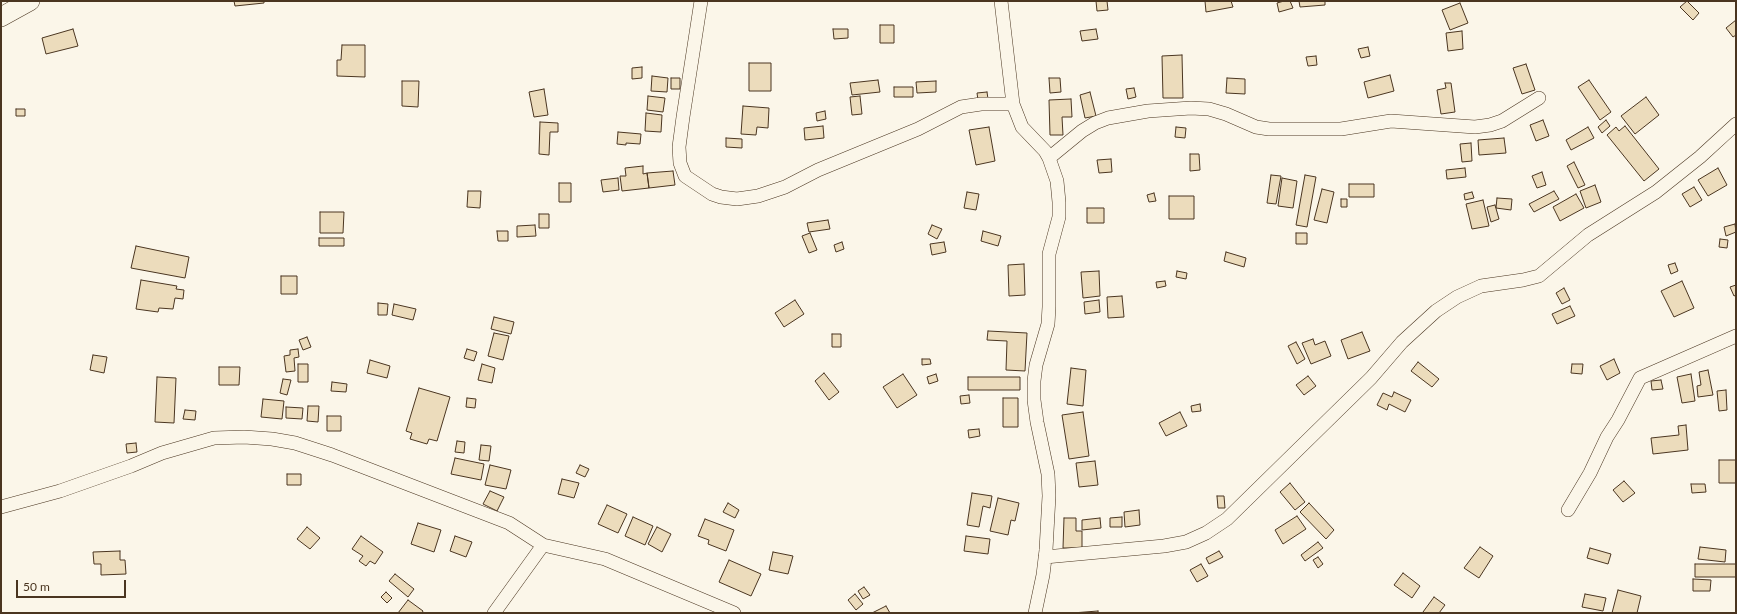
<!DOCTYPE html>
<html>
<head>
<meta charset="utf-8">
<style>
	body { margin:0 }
	#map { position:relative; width:1737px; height:614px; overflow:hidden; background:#fbf6e9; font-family:Lato,sans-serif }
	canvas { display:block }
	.frame { position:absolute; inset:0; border:2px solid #4a3520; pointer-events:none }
	.scale { position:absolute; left:16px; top:580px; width:110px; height:18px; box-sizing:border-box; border:2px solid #4a3520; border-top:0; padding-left:5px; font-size:12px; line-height:14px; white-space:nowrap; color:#4a3520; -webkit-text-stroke:3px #fbf6e9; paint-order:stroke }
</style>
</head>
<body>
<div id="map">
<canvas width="1737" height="614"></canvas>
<div class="frame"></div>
<div class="scale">50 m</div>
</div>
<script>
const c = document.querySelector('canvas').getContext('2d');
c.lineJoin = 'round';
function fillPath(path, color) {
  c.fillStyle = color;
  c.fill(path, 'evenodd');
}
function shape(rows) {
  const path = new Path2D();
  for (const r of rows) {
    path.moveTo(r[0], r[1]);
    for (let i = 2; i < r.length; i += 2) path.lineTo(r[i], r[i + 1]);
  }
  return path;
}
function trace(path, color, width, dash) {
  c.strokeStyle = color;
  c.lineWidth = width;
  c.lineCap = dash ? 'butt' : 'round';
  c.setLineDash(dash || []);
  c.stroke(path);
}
const building = shape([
	[234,1,264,1,264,3,235,6,234,1],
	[1096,1,1107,1,1108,10,1097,11,1096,1],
	[1205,1,1231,1,1233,7,1206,12,1205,1],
	[1284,1,1290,1,1293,8,1279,12,1277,3,1284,1],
	[1299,1,1325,1,1325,5,1300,7,1299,1],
	[1687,1,1699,13,1693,20,1680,7,1687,1],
	[1460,3,1468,23,1450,30,1442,10,1460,3],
	[1736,20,1736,35,1733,37,1726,28,1736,20],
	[880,25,894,25,894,43,880,43,880,25],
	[73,29,78,46,46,54,42,38,73,29],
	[833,29,848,29,848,38,834,39,833,29],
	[1096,29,1098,39,1082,41,1080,31,1096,29],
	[1462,31,1463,49,1448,51,1446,33,1462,31],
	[342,45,365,45,365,77,337,76,337,60,341,60,342,45],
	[1368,47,1370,56,1361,58,1358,49,1368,47],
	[1182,55,1183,98,1163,98,1162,56,1182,55],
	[1316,56,1317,65,1308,66,1306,57,1316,56],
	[749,63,771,63,771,91,749,91,749,63],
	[1526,64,1535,90,1522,94,1513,68,1526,64],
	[642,67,642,78,632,79,632,68,642,67],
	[1390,75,1394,91,1368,98,1364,82,1390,75],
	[652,76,668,78,667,92,651,91,652,76],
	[671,78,680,78,680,89,671,89,671,78],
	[1049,78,1060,78,1061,92,1050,93,1049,78],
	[1227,78,1245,79,1245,94,1226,93,1227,78],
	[878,80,880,92,852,95,850,83,878,80],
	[1589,80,1611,112,1600,120,1578,87,1589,80],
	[402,81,419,81,418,107,402,106,402,81],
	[936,81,936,92,917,93,916,82,936,81],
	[1445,83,1451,83,1455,112,1441,114,1437,90,1446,88,1445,83],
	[894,87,913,87,913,97,894,97,894,87],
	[1134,88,1136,97,1128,99,1126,89,1134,88],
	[544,89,548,115,534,117,529,92,544,89],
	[987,92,988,99,978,100,977,93,987,92],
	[1090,92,1096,116,1085,118,1080,95,1090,92],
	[648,96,665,98,663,112,647,110,648,96],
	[860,96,862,114,852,115,850,97,860,96],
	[1646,97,1659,115,1635,134,1621,116,1646,97],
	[1071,99,1072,117,1062,117,1063,135,1050,135,1049,100,1071,99],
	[743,106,769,108,768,128,757,127,756,135,741,134,743,106],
	[16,109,25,109,25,116,16,116,16,109],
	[825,111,826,119,817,121,816,113,825,111],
	[646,113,662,115,661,132,645,131,646,113],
	[1543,120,1549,136,1536,141,1530,125,1543,120],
	[1606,120,1610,126,1602,133,1598,127,1606,120],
	[540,122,558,123,558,132,550,132,549,155,539,154,540,122],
	[823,126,824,138,805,140,804,128,823,126],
	[1625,126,1659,169,1644,181,1607,135,1616,127,1619,131,1625,126],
	[989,127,995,161,976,165,969,130,989,127],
	[1176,127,1186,128,1185,138,1175,137,1176,127],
	[1588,127,1594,138,1571,150,1566,140,1588,127],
	[618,132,641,134,640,144,626,143,626,145,617,144,618,132],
	[726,138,742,139,742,148,726,147,726,138],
	[1504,138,1506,153,1479,155,1478,140,1504,138],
	[1471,143,1472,161,1462,162,1460,144,1471,143],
	[1190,154,1199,154,1200,170,1190,171,1190,154],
	[1111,159,1112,172,1099,173,1097,160,1111,159],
	[1574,162,1585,185,1578,188,1567,166,1574,162],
	[643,166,643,174,647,173,649,188,622,191,620,176,626,176,625,168,643,166],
	[1465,168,1466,177,1447,179,1446,170,1465,168],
	[1718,168,1727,185,1708,196,1698,180,1718,168],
	[673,171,675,185,649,188,647,173,673,171],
	[1542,172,1546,185,1537,188,1532,176,1542,172],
	[1271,175,1281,176,1276,204,1267,203,1271,175],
	[1305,175,1316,177,1307,227,1296,225,1305,175],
	[618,178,619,190,603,192,601,180,618,178],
	[1282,178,1297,181,1293,208,1278,206,1282,178],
	[559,183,571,183,571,202,559,202,559,183],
	[1349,184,1374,184,1374,197,1349,197,1349,184],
	[1595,185,1601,202,1586,208,1580,191,1595,185],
	[1694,187,1702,200,1690,207,1682,194,1694,187],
	[1322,189,1334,192,1327,223,1314,220,1322,189],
	[468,191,481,191,480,208,467,207,468,191],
	[1554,191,1559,199,1534,212,1529,204,1554,191],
	[967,192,979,194,976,210,964,208,967,192],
	[1472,192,1474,198,1465,200,1464,194,1472,192],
	[1154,193,1156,201,1149,202,1147,195,1154,193],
	[1576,194,1584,208,1560,221,1553,207,1576,194],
	[1169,196,1194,196,1194,219,1169,219,1169,196],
	[1497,198,1512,199,1511,210,1496,208,1497,198],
	[1341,199,1347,199,1347,207,1341,207,1341,199],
	[1483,200,1489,226,1472,229,1466,204,1483,200],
	[1495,205,1499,219,1491,222,1487,207,1495,205],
	[1087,208,1104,208,1104,223,1087,223,1087,208],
	[320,212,344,212,343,233,320,233,320,212],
	[539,214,549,214,549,228,539,228,539,214],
	[828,220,830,229,809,232,807,223,828,220],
	[1735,224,1736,232,1726,236,1724,227,1735,224],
	[535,225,536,236,517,237,517,226,535,225],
	[932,225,942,229,937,239,928,234,932,225],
	[497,231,508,231,508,241,498,241,497,231],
	[983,231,1001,236,998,246,981,241,983,231],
	[810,233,817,250,809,253,802,236,810,233],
	[1296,233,1307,233,1307,244,1296,244,1296,233],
	[319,238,344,238,344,246,319,246,319,238],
	[1720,239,1728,240,1727,248,1719,247,1720,239],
	[842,242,844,249,836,252,834,245,842,242],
	[944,242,946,252,932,255,930,244,944,242],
	[136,246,189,257,185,278,131,268,136,246],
	[1226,252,1246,258,1244,267,1224,261,1226,252],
	[1675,263,1678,271,1671,274,1668,265,1675,263],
	[1024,264,1025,295,1009,296,1008,265,1024,264],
	[1099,271,1100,296,1083,298,1081,272,1099,271],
	[1177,271,1187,273,1186,279,1176,277,1177,271],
	[281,276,297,276,297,294,281,294,281,276],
	[141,280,177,286,176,289,184,290,183,299,175,298,173,309,159,308,158,312,136,309,141,280],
	[1165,281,1166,286,1157,288,1156,282,1165,281],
	[1682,281,1694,308,1674,317,1661,291,1682,281],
	[1736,285,1736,295,1734,296,1730,287,1736,285],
	[1564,288,1570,300,1562,304,1556,293,1564,288],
	[1122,296,1124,317,1108,318,1107,297,1122,296],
	[795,300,804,314,784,327,775,313,795,300],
	[1099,300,1100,312,1085,314,1084,302,1099,300],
	[378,303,388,304,387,315,378,315,378,303],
	[394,304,416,309,413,320,392,315,394,304],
	[1570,306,1575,316,1557,324,1552,314,1570,306],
	[494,317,514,322,511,334,491,329,494,317],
	[988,331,1027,333,1025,371,1006,370,1007,341,987,340,988,331],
	[1362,332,1370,351,1348,359,1341,340,1362,332],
	[494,333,509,336,503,360,488,356,494,333],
	[832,334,841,334,841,347,832,347,832,334],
	[307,337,311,347,303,350,299,340,307,337],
	[1313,339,1315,345,1325,341,1331,356,1311,364,1302,343,1313,339],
	[1296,342,1305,359,1297,364,1288,346,1296,342],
	[298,349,299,357,294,358,295,371,286,372,284,356,290,355,290,350,298,349],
	[467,349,477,352,474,361,464,358,467,349],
	[93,355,107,357,104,373,90,370,93,355],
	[922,359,930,359,931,364,922,365,922,359],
	[1614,359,1620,373,1607,380,1600,366,1614,359],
	[370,360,390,366,387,378,367,373,370,360],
	[1418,362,1439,379,1432,387,1411,371,1418,362],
	[298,364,308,364,308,382,298,382,298,364],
	[482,364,495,368,492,383,478,380,482,364],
	[1572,364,1583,364,1582,374,1571,373,1572,364],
	[219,367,240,367,239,385,219,385,219,367],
	[1071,368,1086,370,1083,406,1067,404,1071,368],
	[1708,370,1713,395,1698,397,1697,386,1701,385,1699,372,1708,370],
	[824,373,839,392,829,400,815,381,824,373],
	[903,374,917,395,897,408,883,387,903,374],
	[936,374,938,381,929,384,927,377,936,374],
	[1691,374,1695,401,1682,403,1677,377,1691,374],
	[1308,376,1316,386,1304,395,1296,385,1308,376],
	[157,377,176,378,174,423,155,422,157,377],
	[968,377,1020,377,1020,390,968,390,968,377],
	[283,379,291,380,287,395,280,393,283,379],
	[1661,380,1663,389,1652,390,1651,381,1661,380],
	[332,382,347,384,346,392,331,391,332,382],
	[419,388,450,397,437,441,429,439,427,444,410,439,412,433,406,431,419,388],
	[1726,390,1727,410,1719,411,1717,391,1726,390],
	[1394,392,1411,400,1405,412,1389,404,1387,410,1377,405,1383,393,1392,397,1394,392],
	[969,395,970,403,961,404,960,396,969,395],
	[467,398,476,399,475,408,466,407,467,398],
	[1003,398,1018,398,1018,427,1003,427,1003,398],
	[263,399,284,401,282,419,261,417,263,399],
	[1200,404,1201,411,1192,412,1191,406,1200,404],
	[308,406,319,406,318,422,307,421,308,406],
	[286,407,303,408,302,419,286,418,286,407],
	[185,410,196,411,195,420,183,419,185,410],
	[1083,412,1089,456,1069,459,1062,415,1083,412],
	[1180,412,1187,426,1166,436,1159,423,1180,412],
	[327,416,341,416,341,431,327,431,327,416],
	[1686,425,1688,450,1653,454,1651,438,1679,435,1678,426,1686,425],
	[979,429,980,436,969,438,968,430,979,429],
	[457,441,465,442,464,453,455,452,457,441],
	[136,443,137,452,127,453,126,444,136,443],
	[481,445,491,446,489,461,479,460,481,445],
	[455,458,484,464,481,480,451,474,455,458],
	[1719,460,1736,460,1736,483,1719,483,1719,460],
	[1095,461,1098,485,1079,487,1076,463,1095,461],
	[490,465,511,470,506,489,485,485,490,465],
	[580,465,589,469,585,477,576,473,580,465],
	[287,474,301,474,301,485,287,485,287,474],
	[562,479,579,483,574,498,558,494,562,479],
	[1624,481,1635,493,1623,502,1613,490,1624,481],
	[1290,483,1305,502,1295,510,1280,492,1290,483],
	[1691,484,1705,484,1706,492,1692,493,1691,484],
	[490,491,504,497,497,511,483,504,490,491],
	[972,493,992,496,990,508,983,506,979,527,967,525,972,493],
	[1217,496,1224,496,1225,508,1218,508,1217,496],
	[998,498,1019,503,1015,521,1011,520,1008,535,990,531,998,498],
	[728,503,739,510,735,518,723,512,728,503],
	[1309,503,1334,530,1326,539,1300,512,1309,503],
	[607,505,627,514,618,533,598,524,607,505],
	[1139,510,1140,525,1125,527,1124,512,1139,510],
	[1297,516,1306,529,1283,544,1275,530,1297,516],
	[633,517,653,526,645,545,625,536,633,517],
	[1122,517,1122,527,1110,527,1110,518,1122,517],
	[1064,518,1076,518,1076,531,1082,531,1082,548,1063,548,1064,518],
	[1100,518,1101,528,1082,530,1082,520,1100,518],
	[705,519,734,530,726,551,708,544,709,540,698,536,705,519],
	[418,523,441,530,434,552,411,544,418,523],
	[307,527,320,538,310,549,297,539,307,527],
	[657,527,671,534,662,552,648,544,657,527],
	[361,536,383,552,375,564,370,561,366,566,359,561,363,556,352,549,361,536],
	[455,536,472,542,466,557,450,551,455,536],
	[966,536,990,539,988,554,964,551,966,536],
	[1318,542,1323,548,1305,561,1301,555,1318,542],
	[1480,547,1493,556,1479,578,1464,568,1480,547],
	[1700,547,1726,550,1725,562,1698,559,1700,547],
	[1590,548,1611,554,1608,564,1587,558,1590,548],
	[120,551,120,560,125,560,126,574,101,575,101,564,94,564,93,552,120,551],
	[1219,551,1223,557,1209,564,1206,558,1219,551],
	[773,552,793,556,788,574,769,570,773,552],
	[1318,557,1323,564,1318,568,1313,560,1318,557],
	[729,560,761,574,751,596,719,582,729,560],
	[1201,564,1208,576,1197,582,1190,570,1201,564],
	[1695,564,1736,564,1736,577,1695,577,1695,564],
	[1403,573,1420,586,1412,598,1394,585,1403,573],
	[395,574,414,589,408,597,389,581,395,574],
	[1693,579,1711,580,1710,591,1693,591,1693,579],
	[864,587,870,595,863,599,858,591,864,587],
	[1618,590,1641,596,1637,613,1612,613,1618,590],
	[386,592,392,598,387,603,381,597,386,592],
	[855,594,863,604,856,610,848,600,855,594],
	[1585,594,1606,598,1603,611,1582,607,1585,594],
	[1434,597,1445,605,1439,613,1425,613,1423,612,1434,597],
	[408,600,423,611,422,613,398,613,408,600],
	[886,606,890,613,872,613,886,606],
	[1098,611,1098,613,1072,613,1098,611]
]);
fillPath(building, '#ecdcbc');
trace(building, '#4a3520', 1);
const street = shape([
	[701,1,683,117,679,147,680,163,685,176,712,194,721,197,737,199,758,196,785,187,818,170,918,129,961,107,981,104,1013,104],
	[1001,1,1013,104,1022,127,1045,151,1049,158,1057,181,1059,202,1059,217,1049,254,1049,307,1048,324,1036,365,1034,381,1034,400,1037,422,1048,474,1049,496,1046,550,1043,575,1035,613],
	[1049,158,1082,131,1095,123,1108,118,1148,111,1191,108,1209,109,1226,114,1256,127,1269,129,1341,129,1391,121,1475,127,1490,125,1502,121,1539,98],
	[1,507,60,491,131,466,162,453,214,438,244,437,272,439,295,443,332,455,509,523,543,545,605,559,734,613],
	[1568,510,1590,473,1607,437,1618,420,1640,378,1736,336],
	[1045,557,1164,546,1186,542,1206,533,1227,519,1371,378,1402,342,1436,311,1457,297,1481,286,1523,280,1539,276,1588,235,1656,192,1700,157,1736,124],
	[494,613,543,545]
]);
const secondary = shape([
	[1,17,30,1]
]);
trace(street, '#4a3520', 14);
trace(secondary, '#4a3520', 20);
trace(street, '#fbf6e9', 13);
trace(secondary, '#fbf6e9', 19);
</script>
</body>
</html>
